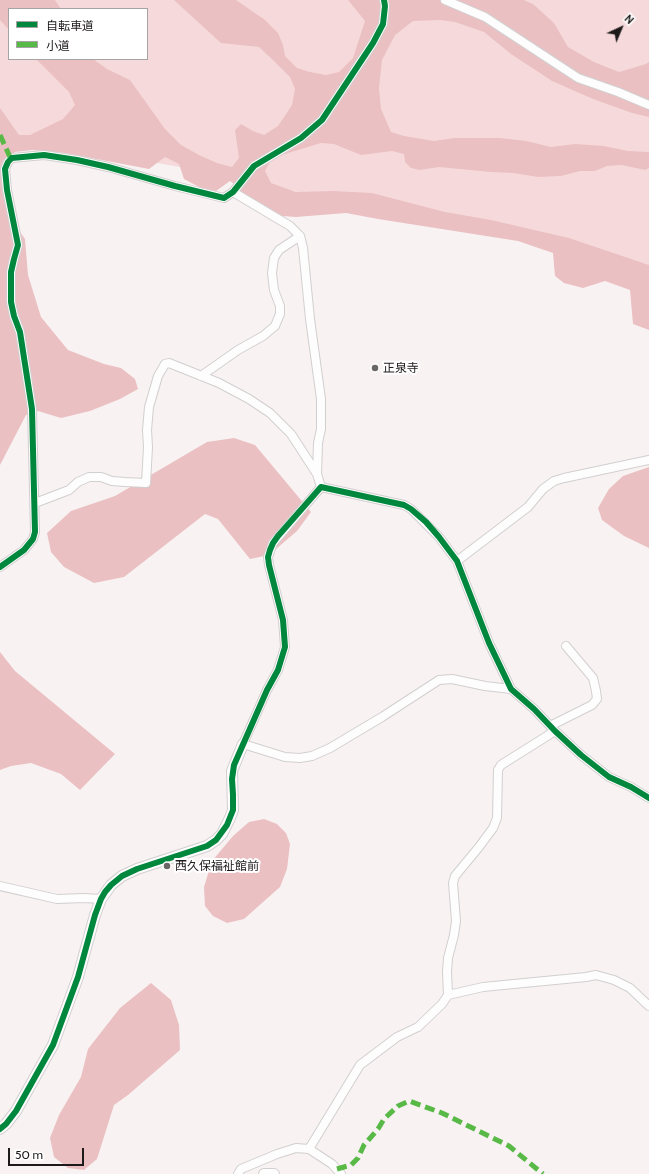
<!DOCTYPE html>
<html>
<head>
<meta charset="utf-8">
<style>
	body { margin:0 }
	#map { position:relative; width:649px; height:1174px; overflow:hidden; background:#f8f2f3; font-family:Cabin,"Noto Sans JP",sans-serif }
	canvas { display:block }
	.legend { position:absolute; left:8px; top:8px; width:140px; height:52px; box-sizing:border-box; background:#fff; border:1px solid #a5a3a3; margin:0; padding:5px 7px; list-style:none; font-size:12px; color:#1d1a1a }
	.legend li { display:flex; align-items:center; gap:8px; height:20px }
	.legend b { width:20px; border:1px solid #a5a3a3 }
	.north { position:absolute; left:601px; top:8px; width:40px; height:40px; -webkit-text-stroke:3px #fff; paint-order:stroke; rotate:44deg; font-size:11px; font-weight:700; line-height:16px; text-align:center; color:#1d1a1a }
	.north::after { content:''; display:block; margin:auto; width:14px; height:18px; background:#1d1a1a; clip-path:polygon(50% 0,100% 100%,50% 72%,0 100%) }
	.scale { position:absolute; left:8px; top:1148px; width:76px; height:18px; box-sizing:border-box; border:2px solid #1d1a1a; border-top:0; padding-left:5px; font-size:12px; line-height:14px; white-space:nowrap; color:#1d1a1a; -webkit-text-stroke:3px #fff; paint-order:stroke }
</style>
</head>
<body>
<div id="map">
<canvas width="649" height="1174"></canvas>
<ul class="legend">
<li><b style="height:5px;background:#00873e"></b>自転車道</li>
<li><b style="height:5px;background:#58b947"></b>小道</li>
</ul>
<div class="north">N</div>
<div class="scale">50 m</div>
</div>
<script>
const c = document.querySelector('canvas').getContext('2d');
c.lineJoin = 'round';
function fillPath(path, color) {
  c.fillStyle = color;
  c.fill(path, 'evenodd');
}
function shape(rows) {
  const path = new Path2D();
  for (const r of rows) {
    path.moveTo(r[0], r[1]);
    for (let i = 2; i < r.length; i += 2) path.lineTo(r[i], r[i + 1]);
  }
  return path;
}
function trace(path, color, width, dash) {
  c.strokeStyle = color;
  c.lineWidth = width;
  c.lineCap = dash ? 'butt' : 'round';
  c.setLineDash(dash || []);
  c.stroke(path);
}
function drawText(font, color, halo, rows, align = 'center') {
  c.font = font + ' Cabin,"Noto Sans JP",sans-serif';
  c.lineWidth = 4;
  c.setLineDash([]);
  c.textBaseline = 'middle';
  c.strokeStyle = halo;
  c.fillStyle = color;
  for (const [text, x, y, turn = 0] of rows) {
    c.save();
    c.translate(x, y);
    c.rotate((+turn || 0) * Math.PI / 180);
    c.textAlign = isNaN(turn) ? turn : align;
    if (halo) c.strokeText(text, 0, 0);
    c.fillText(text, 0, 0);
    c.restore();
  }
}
fillPath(shape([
	[0,0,649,0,649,271,596,250,305,194,247,179,11,137,0,159],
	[9,9,147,9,147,59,9,59]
]), '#f6dadb');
fillPath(shape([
	[0,0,55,0,61,9,9,9,9,30,0,20],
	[174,0,236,0,265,20,278,33,283,45,285,56,297,68,310,72,326,75,339,72,353,58,365,21,348,0,524,0,533,4,554,23,568,47,594,62,619,72,646,64,649,62,649,117,632,113,593,99,552,81,511,54,484,32,455,22,440,20,413,21,395,35,382,60,379,88,381,109,391,132,404,136,434,141,454,138,500,138,526,141,551,147,575,144,604,146,628,151,649,152,649,168,645,170,622,165,607,166,595,171,580,171,561,176,538,177,513,173,491,172,439,167,420,170,411,168,405,162,404,154,392,151,361,155,334,144,321,143,285,154,271,160,265,171,271,183,296,192,333,191,372,193,445,212,491,220,569,238,649,265,649,330,633,324,630,290,605,281,583,288,564,283,555,276,553,253,518,241,378,219,346,213,296,217,282,216,258,203,239,191,234,184,230,181,216,191,201,188,184,179,179,164,165,157,149,169,65,153,32,150,15,152,6,161,12,221,25,239,28,275,41,317,68,350,104,364,121,368,135,379,138,389,120,399,90,411,61,418,38,411,26,415,0,465,0,108,19,135,30,135,63,119,75,105,69,92,36,59,93,59,107,69,130,80,165,129,181,145,199,155,217,163,232,167,239,158,235,130,241,124,253,131,264,135,278,126,292,105,295,89,290,77,275,62,259,47,221,43],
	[234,438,255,445,311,512,297,531,269,555,250,559,218,519,205,514,124,577,94,583,64,567,51,552,47,533,71,511,115,496,207,442],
	[649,467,649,548,624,536,602,520,598,508,609,489,623,476],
	[0,652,15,671,115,754,80,790,61,774,31,763,11,766,0,770],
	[264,819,277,824,286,833,290,844,287,869,280,887,244,919,227,923,213,916,205,906,204,887,212,861,233,836,249,822],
	[151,983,171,1000,179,1025,180,1050,128,1095,114,1105,97,1159,84,1170,68,1168,54,1157,50,1138,59,1115,81,1077,88,1049,120,1008]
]), '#ebc0c2');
const minor = shape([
	[445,0,485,17,578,78,618,92,649,105],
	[300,236,303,248,310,319,321,399,321,429,318,443,317,474],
	[201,376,238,350,263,336,275,326,280,314,280,306,274,290,272,273,274,258,279,250,300,236,290,226,233,192],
	[35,503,69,490,78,482,89,477,101,477,112,481,125,482,146,483,148,447,147,430,149,407,158,376,165,364,169,363,219,383,249,399,270,413,291,434,317,474,321,487],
	[457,561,528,507,543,489,554,481,564,478,649,460],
	[0,567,24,550,33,539,35,532,32,409,20,332,14,316,11,302,11,272,14,259,18,245,7,190,5,169,8,162,12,158,44,155,77,160,108,167,175,186,224,198,233,192,254,166,301,138,322,120,373,43,383,24,385,6,384,0],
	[511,689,485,686,452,679,439,680,382,717,330,748,312,756,300,758,285,757,243,744,267,690,278,670,285,647,283,620,269,565,268,557,273,543,321,487,404,505,411,509,439,537,457,561,489,643,511,689,534,709,555,731,581,755,609,777,631,787,649,798],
	[550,726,592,705,597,699,596,691,593,678,566,646],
	[0,886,57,899,84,898,101,899],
	[448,995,483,987,586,977,596,975,614,980,630,988,649,1006],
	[309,1149,332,1164,341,1174],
	[238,1174,241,1169,277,1154,296,1148,309,1149,360,1065,397,1037,418,1027,442,1004,448,995,447,972,448,958,454,935,456,921,453,883,455,876,479,847,493,828,497,818,498,770,501,765,555,731]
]);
const tertiary = shape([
	[0,1129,6,1124,16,1111,53,1045,78,977,95,915,101,899,111,885,122,876,137,869,207,846,216,840,222,834,230,818,233,810,232,771,243,744],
	[264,1174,274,1174]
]);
trace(minor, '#d2cfcf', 10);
trace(tertiary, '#d2cfcf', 12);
trace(minor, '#fefdfd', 8);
trace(tertiary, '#fefdfd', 10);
trace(shape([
	[0,135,10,157],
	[337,1169,351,1165,358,1158,364,1145,378,1129,384,1119,398,1106,409,1101,442,1113,509,1146,543,1174]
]), '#58b947', 5, [10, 5]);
trace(shape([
	[0,567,24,550,33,539,35,532,32,409,20,332,14,316,11,302,11,272,14,259,18,245,7,190,5,169,8,162,12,158,44,155,77,160,108,167,175,186,224,198,233,192,254,166,301,138,322,120,373,43,383,24,385,6,384,0],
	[0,1129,6,1124,16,1111,53,1045,78,977,95,915,101,899,105,892,111,885,122,876,137,869,207,846,216,840,227,825,233,810,233,795,232,779,234,765,267,690,278,670,285,647,283,620,269,565,268,557,270,550,273,543,278,536,321,487,404,505,411,509,426,522,439,537,457,561,489,643,511,689,534,709,555,731,581,755,609,777,631,787,649,798]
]), '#00873e', 6);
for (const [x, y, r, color] of [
	[375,368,4,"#6a6666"],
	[167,866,4,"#6a6666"]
]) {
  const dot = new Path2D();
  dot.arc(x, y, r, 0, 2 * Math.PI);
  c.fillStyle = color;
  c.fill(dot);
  trace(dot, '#fff', 1.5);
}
drawText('12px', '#1d1a1a', '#fff', [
	["正泉寺",383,368],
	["西久保福祉館前",175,866]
], 'left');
</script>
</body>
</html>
